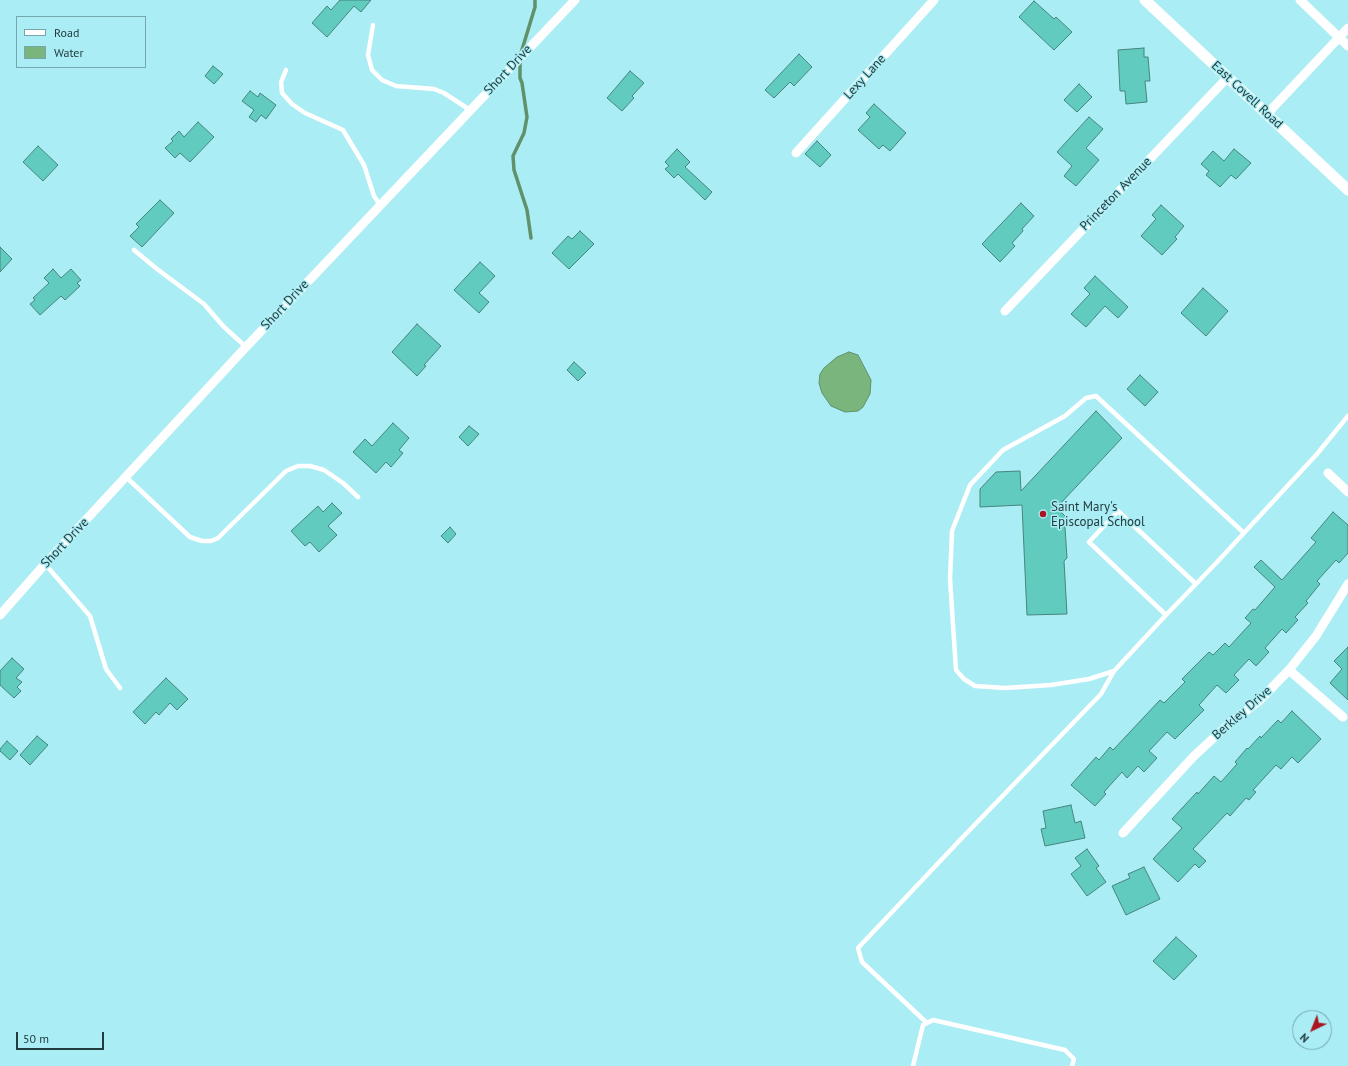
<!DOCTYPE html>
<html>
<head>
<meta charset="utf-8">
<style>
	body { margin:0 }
	#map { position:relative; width:1348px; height:1066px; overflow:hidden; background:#abedf4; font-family:"PT Sans",sans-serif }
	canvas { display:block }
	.legend { position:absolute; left:16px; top:16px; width:130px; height:52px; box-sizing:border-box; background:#abedf4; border:1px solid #74a6ac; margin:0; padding:5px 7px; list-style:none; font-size:12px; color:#223c3f }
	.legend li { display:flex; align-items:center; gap:8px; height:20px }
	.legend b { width:20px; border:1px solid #74a6ac }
	.north { position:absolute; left:1292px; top:1010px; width:40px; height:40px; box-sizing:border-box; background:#abedf4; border:1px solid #74a6ac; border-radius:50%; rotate:223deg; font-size:11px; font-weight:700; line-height:16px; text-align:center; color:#223c3f }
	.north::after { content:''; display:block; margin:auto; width:14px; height:18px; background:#aa151f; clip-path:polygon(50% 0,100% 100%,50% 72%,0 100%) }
	.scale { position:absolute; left:16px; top:1032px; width:88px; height:18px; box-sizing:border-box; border:2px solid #223c3f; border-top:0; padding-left:5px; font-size:12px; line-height:14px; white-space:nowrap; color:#223c3f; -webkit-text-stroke:3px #abedf4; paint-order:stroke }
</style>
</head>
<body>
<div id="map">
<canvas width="1348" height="1066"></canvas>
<ul class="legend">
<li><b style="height:5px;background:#fff"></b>Road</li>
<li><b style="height:11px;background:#7bb57e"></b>Water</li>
</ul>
<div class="north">N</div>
<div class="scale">50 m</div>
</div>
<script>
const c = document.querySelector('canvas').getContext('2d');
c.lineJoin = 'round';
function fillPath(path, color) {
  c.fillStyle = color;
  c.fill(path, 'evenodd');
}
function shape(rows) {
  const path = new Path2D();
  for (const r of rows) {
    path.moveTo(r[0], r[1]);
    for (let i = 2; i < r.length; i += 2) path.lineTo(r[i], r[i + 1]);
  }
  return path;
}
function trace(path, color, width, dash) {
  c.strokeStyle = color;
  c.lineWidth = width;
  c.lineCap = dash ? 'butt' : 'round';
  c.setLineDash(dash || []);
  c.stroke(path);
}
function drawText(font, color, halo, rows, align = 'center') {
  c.font = font + ' "PT Sans",sans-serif';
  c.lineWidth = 3;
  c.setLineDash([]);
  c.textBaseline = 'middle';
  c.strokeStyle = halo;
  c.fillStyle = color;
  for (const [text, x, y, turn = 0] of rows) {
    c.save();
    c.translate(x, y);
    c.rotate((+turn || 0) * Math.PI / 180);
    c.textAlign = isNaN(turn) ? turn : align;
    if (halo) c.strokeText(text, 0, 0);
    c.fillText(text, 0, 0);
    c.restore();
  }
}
const water = shape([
	[849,352,858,355,871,380,870,394,863,407,858,411,845,412,831,406,822,393,819,383,820,374,824,368,837,357,849,352]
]);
fillPath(water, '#7bb57e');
trace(water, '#60916b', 1);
trace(shape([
	[521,53,535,7,535,0],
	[520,61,520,78,522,83,527,117,524,133,513,156,514,170,527,210,531,238]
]), '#60916b', 3.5);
const building = shape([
	[340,0,371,0,361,12,354,6,327,37,312,23,327,6,331,10,340,0],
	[1034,1,1054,19,1056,17,1072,32,1054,50,1019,17,1034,1],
	[1144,48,1144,57,1148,57,1150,81,1145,81,1147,102,1126,104,1125,91,1120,91,1118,50,1144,48],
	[799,54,812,67,794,86,790,82,774,98,765,90,799,54],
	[213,66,223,74,214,84,205,76,213,66],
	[630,71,644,83,632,96,634,98,622,111,607,98,630,71],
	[1079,84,1092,97,1077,112,1064,100,1079,84],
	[250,91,258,97,260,93,276,105,266,119,261,115,256,122,249,117,254,110,242,101,250,91],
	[874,104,906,133,890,151,883,145,879,149,858,130,870,117,866,113,874,104],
	[1089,117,1103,129,1086,148,1099,160,1076,186,1064,176,1072,166,1057,152,1089,117],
	[198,122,214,137,190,162,180,153,175,158,165,148,173,141,171,139,179,131,184,137,198,122],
	[817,141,831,155,820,167,805,154,817,141],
	[38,146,58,165,43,181,23,162,38,146],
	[677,149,690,162,685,167,712,192,705,200,678,174,674,178,665,169,669,166,665,162,677,149],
	[1234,149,1251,163,1236,179,1231,175,1220,187,1206,175,1209,171,1201,164,1213,151,1224,161,1234,149],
	[160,200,174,213,142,247,130,236,139,227,136,224,160,200],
	[1021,203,1034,216,1022,229,1023,231,1012,243,1015,246,1000,262,982,244,1021,203],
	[1161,205,1184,226,1175,237,1177,239,1162,255,1141,236,1156,219,1152,215,1161,205],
	[580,231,594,244,569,269,552,253,568,236,572,239,580,231],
	[0,247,12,259,0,272,0,247],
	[480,262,495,276,479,293,489,302,479,313,454,290,480,262],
	[53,269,61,278,71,269,81,280,77,283,80,286,65,300,61,296,40,315,30,304,35,300,33,298,49,283,44,278,53,269],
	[1095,276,1128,307,1118,318,1105,306,1086,327,1071,314,1090,294,1084,288,1095,276],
	[1203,288,1228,311,1206,336,1181,313,1203,288],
	[417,324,441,346,424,365,426,366,417,376,392,352,417,324],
	[574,362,586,373,578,381,567,370,574,362],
	[1140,375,1158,392,1145,406,1127,389,1140,375],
	[1096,411,1122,438,1060,504,1061,512,1065,516,1060,522,1065,527,1067,558,1064,561,1067,614,1027,615,1022,505,980,507,980,489,996,472,1020,471,1021,491,1096,411],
	[393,423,409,438,399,450,403,453,391,467,386,462,376,473,353,452,365,439,372,446,393,423],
	[469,426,479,434,468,446,459,437,469,426],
	[332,503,342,513,328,526,337,535,319,552,310,542,305,546,291,531,318,506,323,512,332,503],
	[1333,512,1348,525,1348,553,1339,563,1336,560,1317,581,1320,584,1306,601,1308,603,1295,617,1298,620,1286,633,1282,629,1265,648,1269,652,1256,666,1249,659,1234,675,1239,680,1226,693,1217,685,1199,705,1204,710,1175,739,1167,732,1149,751,1157,758,1144,772,1138,766,1127,778,1122,772,1104,792,1106,794,1095,806,1071,785,1096,757,1099,760,1110,747,1113,750,1160,700,1164,703,1185,682,1182,679,1209,652,1213,655,1225,643,1229,647,1251,623,1245,618,1253,609,1255,610,1275,587,1254,567,1261,560,1282,580,1316,542,1311,538,1333,512],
	[450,527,456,534,448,543,441,536,450,527],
	[1348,647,1348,700,1330,683,1342,669,1334,661,1348,647],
	[12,658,24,669,16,678,22,682,17,687,21,691,14,698,0,685,0,671,12,658],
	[166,678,188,699,177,710,170,703,159,715,156,712,145,724,133,712,166,678],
	[1292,711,1321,739,1298,763,1292,757,1281,769,1276,765,1253,790,1256,792,1249,800,1246,798,1230,816,1227,813,1193,849,1206,861,1199,868,1195,864,1178,882,1153,859,1182,828,1172,819,1197,792,1198,794,1214,776,1221,782,1237,764,1235,762,1247,748,1248,749,1260,736,1261,738,1278,720,1281,723,1292,711],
	[37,736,48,745,30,765,20,755,37,736],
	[7,741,18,751,10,760,0,751,0,749,7,741],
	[1071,805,1075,823,1081,821,1085,838,1045,846,1041,829,1046,828,1043,811,1071,805],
	[1087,849,1099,866,1096,868,1106,882,1087,896,1071,874,1081,866,1075,858,1087,849],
	[1144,867,1160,899,1126,915,1112,886,1130,878,1128,874,1144,867],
	[1176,937,1197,956,1174,980,1153,961,1176,937]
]);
fillPath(building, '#61cbbf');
trace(building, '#46857d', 1);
trace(shape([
	[373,25,368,55,372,70,382,80,396,86,434,89,444,93,470,110],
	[286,70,281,82,282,93,292,104,305,113,343,130,364,165,374,196,380,205],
	[134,250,157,269,204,304,223,326,246,347],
	[126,477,190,537,202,541,211,541,218,538,286,471,298,466,310,466,324,470,343,483,358,497],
	[45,564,90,616,106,669,120,688],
	[1196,584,1118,511,1089,542,1166,615,1196,584,1219,560,1317,454,1348,416],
	[1166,615,1114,671,1089,679,1051,685,1005,688,975,686,964,679,956,670,950,579,952,531,970,485,1003,450,1065,416,1086,398,1096,396,1244,533],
	[927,1023,862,962,858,948,961,839,1101,694,1114,671],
	[913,1066,923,1025,933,1020,1065,1050,1074,1059,1072,1066]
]), '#fff', 4.5);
trace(shape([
	[1300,0,1348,46],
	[1267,114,1348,28],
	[796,153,934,0],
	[1005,311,1228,77],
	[1328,473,1348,492],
	[0,615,45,564,246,347,575,0],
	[1289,670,1343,717],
	[1123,833,1194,756,1231,722,1259,701,1289,670,1316,636,1348,584]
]), '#fff', 9);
trace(shape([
	[1145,0,1348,190]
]), '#fff', 11);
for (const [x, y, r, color] of [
	[1043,514,4,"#aa151f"]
]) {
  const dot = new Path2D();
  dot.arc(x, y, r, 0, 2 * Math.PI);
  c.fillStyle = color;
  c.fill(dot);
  trace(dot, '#abedf4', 1.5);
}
drawText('13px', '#223c3f', '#abedf4', [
	["Short Drive",508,70,-47],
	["Lexy Lane",865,77,-48],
	["East Covell Road",1247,95,43],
	["Princeton Avenue",1116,194,-46],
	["Short Drive",285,305,-47],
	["Short Drive",65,543,-47],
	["Berkley Drive",1242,713,-41]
]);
drawText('13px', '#223c3f', '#abedf4', [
	["Saint Mary's",1051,507],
	["Episcopal School",1051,522]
], 'left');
</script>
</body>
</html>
